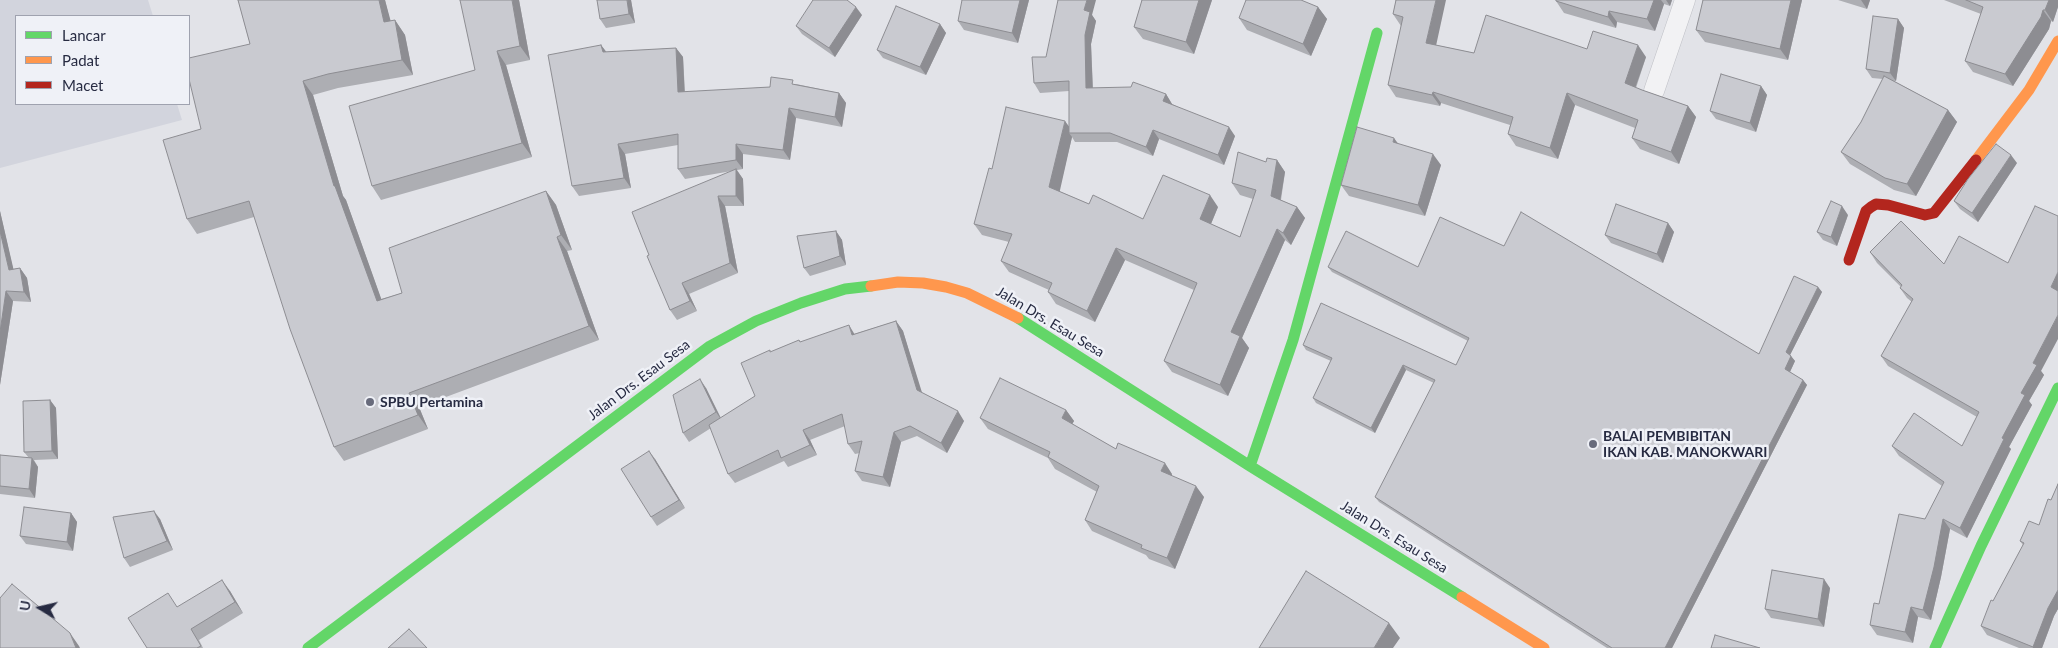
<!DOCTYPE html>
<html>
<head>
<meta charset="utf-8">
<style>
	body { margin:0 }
	#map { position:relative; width:2058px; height:648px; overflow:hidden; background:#e2e3e8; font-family:Lato,sans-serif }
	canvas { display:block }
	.legend { position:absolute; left:15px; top:15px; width:175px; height:90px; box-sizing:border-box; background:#eff1f7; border:1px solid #9fa2af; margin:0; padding:6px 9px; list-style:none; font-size:15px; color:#272b42 }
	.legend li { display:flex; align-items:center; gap:10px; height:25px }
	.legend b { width:25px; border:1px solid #9fa2af }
	.north { position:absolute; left:15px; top:583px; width:50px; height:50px; -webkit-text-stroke:4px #eff1f7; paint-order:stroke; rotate:279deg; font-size:14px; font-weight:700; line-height:20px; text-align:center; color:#272b42 }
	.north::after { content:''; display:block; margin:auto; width:18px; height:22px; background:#272b42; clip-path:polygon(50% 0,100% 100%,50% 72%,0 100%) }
</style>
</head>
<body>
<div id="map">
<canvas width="2058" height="648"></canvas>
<ul class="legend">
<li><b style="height:6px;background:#63d668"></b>Lancar</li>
<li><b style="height:6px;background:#ff974d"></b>Padat</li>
<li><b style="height:6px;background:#b3261e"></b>Macet</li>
</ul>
<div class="north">U</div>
</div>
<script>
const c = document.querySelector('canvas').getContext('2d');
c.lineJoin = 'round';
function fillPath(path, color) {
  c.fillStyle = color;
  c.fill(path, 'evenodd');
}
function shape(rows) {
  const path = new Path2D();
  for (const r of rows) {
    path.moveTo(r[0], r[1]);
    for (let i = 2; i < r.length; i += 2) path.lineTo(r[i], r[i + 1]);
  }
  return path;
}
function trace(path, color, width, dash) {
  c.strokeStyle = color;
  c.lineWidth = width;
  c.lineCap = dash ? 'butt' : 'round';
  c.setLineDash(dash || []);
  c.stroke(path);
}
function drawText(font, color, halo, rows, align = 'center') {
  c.font = font + ' Lato,sans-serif';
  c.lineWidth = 5;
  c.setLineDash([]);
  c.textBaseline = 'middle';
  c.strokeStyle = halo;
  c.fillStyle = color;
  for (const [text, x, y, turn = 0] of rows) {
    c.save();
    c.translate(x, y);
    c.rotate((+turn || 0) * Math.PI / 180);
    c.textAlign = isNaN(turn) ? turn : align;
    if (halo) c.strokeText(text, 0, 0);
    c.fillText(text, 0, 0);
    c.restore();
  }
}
fillPath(shape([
	[0,0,148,0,153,16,16,16,16,104,177,104,182,120,0,168]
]), '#d2d4dd');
const street = shape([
	[1654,91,1685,0]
]);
trace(street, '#bfc0c6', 21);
trace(street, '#f2f2f4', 20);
trace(shape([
	[1018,318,1250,466,1462,597],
	[1250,466,1293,340,1377,33],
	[308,648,710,346,756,321,801,303,845,289,871,286],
	[1935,648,1981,546,2058,388]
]), '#63d668', 11);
trace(shape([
	[1976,160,2029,90,2058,41],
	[871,286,898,282,923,283,946,287,967,293,1018,318],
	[1462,597,1544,648]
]), '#ff974d', 11);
trace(shape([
	[1849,260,1866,211,1871,207,1876,204,1888,205,1925,215,1934,213,1976,160]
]), '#b3261e', 11);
fillPath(shape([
	[238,0,385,0,390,21,395,20,405,35,413,75,338,88,313,95,343,196,346,200,381,299,402,293,546,191,556,205,572,250,567,251,599,340,419,407,428,429,344,461,334,447,254,217,197,234,187,219,201,129,250,44],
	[519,0,530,60,506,65,532,157,381,200,372,186,475,70],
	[631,0,635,23,606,28,600,19],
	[1029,0,1018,43,964,30,958,21],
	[1142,0,1212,0,1194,54,1143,39,1134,27],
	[1396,0,1436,45,1474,53,1587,49,1646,57,1636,88,1642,90,1688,106,1696,117,1679,164,1640,149,1632,138,1635,128,1575,105,1558,159,1516,146,1508,134,1510,125,1441,103,1440,106,1396,97,1388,85,1401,26,1393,14],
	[1556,0,1672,0,1670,6,1664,4,1655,31,1617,22,1616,28,1564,13,1556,1],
	[1703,0,1802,0,1788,60,1705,42,1696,30],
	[1838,0,1870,0,1867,9],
	[1944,0,2058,0,2058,7,2053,22,2051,21,2049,29,2013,86,1973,72,1965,61,1981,14],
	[1318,7,1327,19,1311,56,1247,30,1239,18],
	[862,15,835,57,802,34,796,26],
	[1092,15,1096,21,1091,44,1093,88,1166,94,1172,104,1235,136,1224,165,1159,139,1153,156,1117,142,1075,142,1072,137,1059,191,1089,204,1143,219,1218,207,1211,224,1240,237,1253,199,1240,195,1232,183,1266,162,1277,160,1285,172,1281,200,1297,207,1305,218,1291,245,1285,240,1242,338,1249,348,1228,396,1172,372,1164,361,1194,290,1125,260,1095,322,1056,304,1048,292,1049,290,1009,272,1001,261,1009,242,982,235,974,224,992,169,1069,126,1069,91,1040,93,1034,83,1046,57],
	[1898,19,1904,28,1896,81,1894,81,1948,110,1957,122,1916,196,1894,190,1850,164,1841,152,1861,122,1883,79,1872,78,1866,69],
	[940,24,946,33,926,75,883,58,877,50],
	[601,45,606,52,676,48,683,57,685,92,770,87,796,84,839,93,846,103,842,127,796,118,790,160,743,154,743,169,737,170,743,179,744,206,725,206,738,273,689,294,697,311,677,320,670,310,649,255,732,171,685,179,678,169,678,145,625,154,631,188,579,196,572,186],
	[1761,86,1767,95,1756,132,1716,119,1710,111],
	[1398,144,1441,165,1425,216,1349,196,1341,185],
	[2017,163,1978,222,1960,209,1954,201],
	[0,211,13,269,20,268,27,278,31,302,13,301,0,385],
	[1848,215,1837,246,1823,240,1817,232],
	[1668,223,1674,232,1663,263,1611,243,1605,235],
	[836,231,842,240,846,265,810,276,804,268],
	[1504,246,1759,354,1818,287,1822,292,1790,355,1795,361,1790,372,1803,380,1807,385,1672,648,1607,648,1379,502,1375,497,1434,383,1406,370,1375,433,1316,403,1313,398,1331,361,1306,350,1303,345,1456,365,1468,341,1332,272,1328,267,1418,267],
	[1870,252,1944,264,2041,371,2044,375,2029,401,2032,405,2009,447,2011,449,1967,538,1950,529,1941,577,1931,620,1918,617,1913,643,1877,635,1870,625,1879,604,1925,519,1942,486,1899,456,1892,446,1962,446,1977,417,1888,366,1881,356,1912,302,1907,298,1900,288,1901,287,1877,263],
	[896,321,903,331,921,392,964,421,947,453,917,436,901,442,890,487,862,481,855,471,860,453,855,454,848,444,845,426,810,440,817,455,788,467,784,461,735,483,728,474,711,428,689,442,683,433,706,388,721,418,755,396,771,352,799,340,800,342,854,334],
	[50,400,56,408,58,459,34,460,38,467,35,498,0,494,0,455,29,458,24,452],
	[1066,410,1074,421,1072,424,1116,449,1172,474,1172,476,1204,497,1175,569,1149,559,1146,555,1092,531,1085,520,1097,492,1055,469,1048,458,988,429,980,418],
	[655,459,685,508,657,526,651,517],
	[2058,484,2058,609,2054,616,2042,648,2019,648,1987,635,1981,626,1993,601,2023,545,2020,541,2039,525,2051,500],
	[71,513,77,522,73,551,26,544,20,536],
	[160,519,173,550,130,567,124,558],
	[1830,588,1824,627,1771,618,1765,609],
	[230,591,243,613,199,640,203,648,147,648,178,607]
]), '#adaeb3');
fillPath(shape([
	[379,0,385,0,395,37,384,22],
	[512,0,519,0,530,60,520,46],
	[627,0,631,0,635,23,629,14],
	[1020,0,1029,0,1018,43,1012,33],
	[1087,0,1096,0,1092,15,1096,21,1091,44,1093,97,1086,88,1084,10],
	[1199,0,1212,0,1194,54,1186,42],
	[1436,0,1446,0,1434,55,1426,43],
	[1654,0,1661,0,1664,4,1655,31,1647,19],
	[1666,0,1672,0,1670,6],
	[1791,0,1802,0,1788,60,1780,49],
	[1861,0,1870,0,1867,9],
	[2049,0,2058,0,2058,7,2053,22,2045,10],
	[856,7,862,15,835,57,829,48],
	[1318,7,1327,19,1311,56,1303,44],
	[2043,10,2051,21,2049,29,2013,86,2005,74],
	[1609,11,1617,22,1616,28,1608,17],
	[1898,19,1904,28,1896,81,1890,73],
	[395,20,405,35,413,75,402,60],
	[940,24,946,33,926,75,920,67],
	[601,45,608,54,603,52],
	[1638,45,1646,57,1633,94,1625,83],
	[676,48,683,57,685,102,678,92],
	[497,51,506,65,532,157,522,143],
	[303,81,313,95,343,196,346,200,387,315,377,301,334,186],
	[1761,86,1767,95,1756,132,1750,123],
	[1433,92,1441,103,1440,106,1432,95],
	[839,93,846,103,842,127,835,117],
	[1567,93,1575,105,1558,159,1550,148],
	[1166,94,1172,104,1170,110,1163,101],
	[1688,106,1696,117,1679,164,1671,152],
	[789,108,796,118,790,160,783,150],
	[1948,110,1957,122,1916,196,1907,184],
	[1065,121,1073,132,1069,133,1072,137,1058,199,1049,187],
	[1229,127,1235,136,1224,165,1218,155],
	[1153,130,1159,139,1153,156,1146,147],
	[1394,138,1402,149,1393,142],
	[618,144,625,154,631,188,624,178],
	[736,144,743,154,743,169,736,160],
	[1433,154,1441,165,1425,216,1418,205],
	[2011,155,2017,163,1978,222,1972,213],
	[1277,160,1285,172,1279,208,1271,196],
	[736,169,743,179,744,206,736,196],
	[546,191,556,205,572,250,561,235],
	[1210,195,1218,207,1208,231,1200,219],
	[718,196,725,206,738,273,730,263],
	[1842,206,1848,215,1837,246,1831,237],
	[1297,207,1305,218,1291,245,1283,233],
	[0,211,16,280,9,270,0,231],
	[1668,223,1674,232,1663,263,1657,254],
	[1277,229,1285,240,1242,338,1249,348,1228,396,1220,385,1231,332],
	[836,231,842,240,846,265,840,256],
	[557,237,567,251,599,340,589,326],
	[1116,248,1125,260,1095,322,1087,311],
	[20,268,27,278,31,302,24,292],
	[2058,272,2058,298,2051,287],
	[682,283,689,294,697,311,690,301],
	[1818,287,1822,292,1789,357,1786,352],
	[6,291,13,301,0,385,0,332],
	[2058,315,2058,339,2041,371,2044,375,2029,401,2032,405,2009,447,2011,449,1967,538,1960,528,2002,438,2033,363],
	[896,321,903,331,924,399,917,390],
	[849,325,855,335,852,335],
	[1791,356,1795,361,1789,374,1785,369],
	[1403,365,1406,370,1375,433,1371,428],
	[700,379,706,388,722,421,716,412],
	[1803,380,1807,385,1672,648,1665,648],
	[409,393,419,407,428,429,418,415],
	[50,400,56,408,58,459,52,451],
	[1066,410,1074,421,1069,430,1062,418],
	[958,411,964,421,947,453,941,443],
	[803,430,810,440,817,455,810,445],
	[894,432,901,442,890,487,883,477],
	[649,451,655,459,685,508,679,500],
	[32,458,38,467,35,498,29,489],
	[1165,463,1172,474,1169,482,1161,471],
	[1196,486,1204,497,1175,569,1167,558],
	[154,511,160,519,173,550,167,541],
	[71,513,77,522,73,551,67,542],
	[1943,519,1950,529,1941,577,1931,620,1923,610],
	[1824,579,1830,588,1824,627,1818,619],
	[222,580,230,591,243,613,235,602],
	[2058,590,2058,609,2054,616,2042,648,2033,648,2033,647,2048,608],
	[1911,607,1918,617,1913,643,1905,632],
	[1389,623,1400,638,1393,648,1374,648],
	[70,633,79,646,80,648,76,648]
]), '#8d8d92');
const building = shape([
	[238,0,379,0,384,22,395,20,402,60,328,74,303,81,334,186,335,186,377,301,402,293,389,248,546,191,561,235,557,237,589,326,409,393,418,415,334,447,290,329,249,201,187,219,163,140,201,129,189,79,189,58,250,44,238,0],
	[460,0,512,0,520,46,497,51,522,143,372,186,349,106,475,70,460,0],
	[597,0,627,0,629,14,600,19,597,0],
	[813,0,847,0,856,7,829,48,796,26,813,0],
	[962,0,1020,0,1012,33,958,21,962,0],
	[1058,0,1087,0,1084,10,1090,12,1085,35,1086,88,1131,87,1133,82,1166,94,1163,101,1229,127,1218,155,1153,130,1146,147,1110,133,1069,133,1069,81,1034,83,1032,57,1046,57,1058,0],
	[1142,0,1199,0,1186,42,1134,27,1142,0],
	[1246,0,1301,0,1318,7,1303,44,1239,18,1246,0],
	[1396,0,1436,0,1426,43,1474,53,1486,15,1587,49,1593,31,1638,45,1625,83,1642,90,1688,106,1671,152,1632,138,1638,120,1567,93,1550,148,1508,134,1513,117,1433,92,1432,95,1388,85,1403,17,1393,14,1396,0],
	[1556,0,1654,0,1647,19,1609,11,1608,17,1556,1,1556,0],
	[1703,0,1791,0,1780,49,1696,30,1703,0],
	[1966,0,2049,0,2045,10,2043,10,2041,17,2005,74,1965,61,1983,7,1966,0],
	[896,6,940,24,920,67,877,50,896,6],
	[1873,16,1898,19,1890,73,1866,69,1873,16],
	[601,45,603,52,676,48,678,92,770,87,771,77,793,80,792,84,839,93,835,117,789,108,783,150,736,144,736,160,678,169,678,134,618,144,624,178,572,186,548,55,601,45],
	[1721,74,1761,86,1750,123,1710,111,1721,74],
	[1884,76,1948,110,1907,184,1885,178,1841,152,1861,122,1884,76],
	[1006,107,1065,121,1049,187,1089,204,1093,195,1143,219,1163,175,1210,195,1200,219,1240,237,1256,190,1232,183,1238,152,1266,162,1267,158,1277,160,1271,196,1297,207,1283,233,1277,229,1231,332,1240,336,1220,385,1164,361,1197,283,1116,248,1087,311,1048,292,1052,283,1001,261,1012,234,974,224,989,168,992,169,1006,107],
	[1357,127,1394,138,1393,142,1433,154,1418,205,1341,185,1357,127],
	[1996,144,2011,155,1972,213,1954,201,1968,179,1996,144],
	[736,169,736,196,718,196,730,263,682,283,690,301,670,310,647,256,649,255,632,212,736,169],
	[1831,201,1842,206,1831,237,1817,232,1831,201],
	[1616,204,1668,223,1657,254,1605,235,1616,204],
	[2035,206,2058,216,2058,272,2051,287,2058,291,2058,315,2033,363,2037,365,2021,393,2025,395,2002,438,2004,439,1960,528,1943,519,1934,567,1923,610,1911,607,1905,632,1870,625,1874,603,1879,604,1899,514,1925,519,1944,482,1892,446,1914,413,1962,446,1979,412,1881,356,1913,299,1900,288,1902,285,1870,252,1901,221,1944,264,1959,236,2008,263,2035,206],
	[1521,212,1759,354,1794,276,1818,287,1786,352,1791,356,1785,369,1803,380,1665,648,1612,648,1375,497,1435,380,1403,365,1371,428,1313,398,1332,358,1303,345,1321,303,1456,365,1469,338,1328,267,1346,231,1418,267,1440,217,1504,246,1521,212],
	[0,231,9,270,20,268,24,292,6,291,0,332,0,231],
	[836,231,840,256,804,268,797,236,836,231],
	[896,321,917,390,958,411,941,443,910,426,894,432,883,477,855,471,862,441,848,444,842,414,803,430,810,445,781,458,778,450,728,474,709,425,755,396,741,363,770,350,770,352,799,340,800,342,849,325,852,335,896,321],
	[1000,378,1066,410,1062,418,1116,449,1118,443,1165,463,1161,471,1196,486,1167,558,1141,548,1142,545,1085,520,1099,486,1048,457,1050,452,980,418,1000,378],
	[700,379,716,412,683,433,673,395,700,379],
	[50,400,52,451,24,452,23,401,50,400],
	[649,451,679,500,651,517,621,469,649,451],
	[0,455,32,458,29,489,0,486,0,455],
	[2058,484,2058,590,2048,608,2033,647,1981,626,1991,600,1993,601,2024,543,2020,541,2029,521,2039,525,2048,499,2051,500,2058,484],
	[24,507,71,513,67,542,20,536,24,507],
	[154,511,167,541,124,558,113,517,154,511],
	[1772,570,1824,579,1818,619,1765,609,1772,570],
	[1306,571,1389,623,1374,648,1259,648,1306,571],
	[222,580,235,602,191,629,201,646,197,648,147,648,128,618,168,593,177,607,222,580],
	[12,584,70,633,76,648,0,648,0,598,12,584],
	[409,629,427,648,388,648,409,629],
	[1715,635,1760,648,1711,648,1715,635]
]);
fillPath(building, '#c9cad0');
trace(building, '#8d8d92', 1);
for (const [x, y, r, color] of [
	[370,402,5,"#686b7c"],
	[1593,444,5,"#686b7c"]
]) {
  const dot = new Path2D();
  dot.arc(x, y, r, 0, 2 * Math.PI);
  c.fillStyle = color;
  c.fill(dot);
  trace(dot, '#eff1f7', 2);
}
drawText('14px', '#272b42', '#eff1f7', [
	["Jalan Drs. Esau Sesa",1050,322,31],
	["Jalan Drs. Esau Sesa",639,380,-37],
	["Jalan Drs. Esau Sesa",1394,537,32]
]);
drawText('bold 14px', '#272b42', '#eff1f7', [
	["SPBU Pertamina",380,402],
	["BALAI PEMBIBITAN",1603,436],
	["IKAN KAB. MANOKWARI",1603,452]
], 'left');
</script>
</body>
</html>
